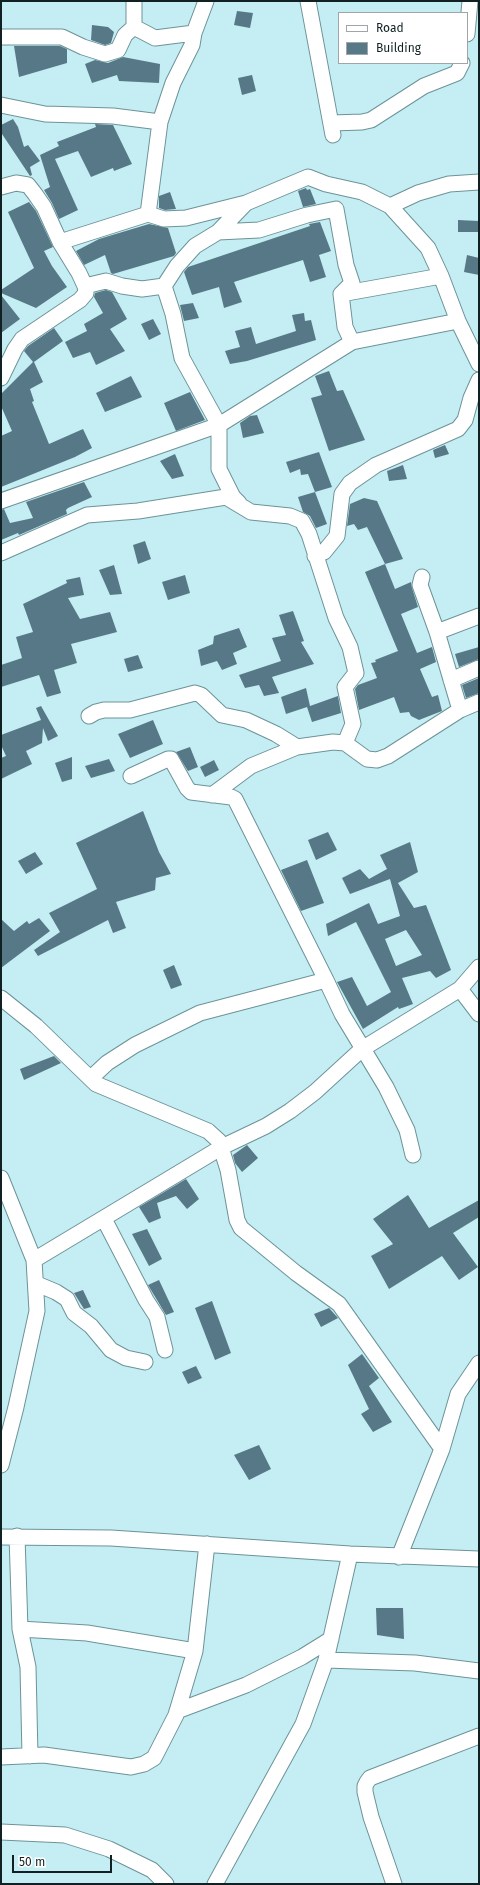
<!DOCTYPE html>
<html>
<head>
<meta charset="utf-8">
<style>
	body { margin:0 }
	#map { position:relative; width:480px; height:1885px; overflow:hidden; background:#c4eef3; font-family:"Fira Sans",sans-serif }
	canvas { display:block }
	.frame { position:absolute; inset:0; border:2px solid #112123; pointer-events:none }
	.legend { position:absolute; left:338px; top:12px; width:130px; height:52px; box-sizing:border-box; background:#fff; border:1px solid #a0a6a7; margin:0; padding:5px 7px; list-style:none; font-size:12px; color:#112123 }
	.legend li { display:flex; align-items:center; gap:8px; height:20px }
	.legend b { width:20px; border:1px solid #a0a6a7 }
	.scale { position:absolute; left:12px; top:1855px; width:100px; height:18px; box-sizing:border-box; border:2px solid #112123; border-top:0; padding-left:5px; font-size:12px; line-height:14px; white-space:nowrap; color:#112123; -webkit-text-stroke:3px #fff; paint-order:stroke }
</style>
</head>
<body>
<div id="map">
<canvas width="480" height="1885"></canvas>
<div class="frame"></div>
<ul class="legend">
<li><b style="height:5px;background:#fff"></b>Road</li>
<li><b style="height:11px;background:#577987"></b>Building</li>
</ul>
<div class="scale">50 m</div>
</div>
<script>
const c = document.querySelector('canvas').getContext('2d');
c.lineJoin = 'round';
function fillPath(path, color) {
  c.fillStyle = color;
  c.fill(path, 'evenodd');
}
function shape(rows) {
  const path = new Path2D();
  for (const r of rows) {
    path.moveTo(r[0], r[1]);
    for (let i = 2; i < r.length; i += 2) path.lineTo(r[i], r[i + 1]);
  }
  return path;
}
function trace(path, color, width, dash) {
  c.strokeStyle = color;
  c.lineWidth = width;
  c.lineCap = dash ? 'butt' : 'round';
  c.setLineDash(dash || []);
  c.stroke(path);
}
fillPath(shape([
	[237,11,253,13,250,28,234,25],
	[92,25,108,27,114,32,111,43,105,45,91,40],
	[14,46,60,46,67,49,67,63,19,77],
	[123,57,160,64,159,83,119,81,117,75,92,83,85,64,95,60,108,63],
	[252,75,256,91,242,95,238,78],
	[13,119,18,127,24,147,28,145,40,161,30,167,32,175,30,176,2,134,1,125],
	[95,124,113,125,132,164,114,171,113,168,91,177,78,151,55,159,78,210,59,219,52,203,44,190,50,187,40,155,59,146,57,142,96,127],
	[306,188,307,190,310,189,316,204,303,207,298,191],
	[170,192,176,209,165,210,159,208,159,196],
	[29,202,36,211,53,247,44,251,52,266,67,287,36,308,1,293,1,290,34,268,8,212],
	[458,220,479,221,479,232,458,232],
	[320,222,331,251,319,255,326,277,310,282,303,260,234,282,242,302,224,308,219,287,192,295,184,272,188,267,310,226,309,224],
	[149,224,168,228,176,253,174,256,113,274,111,273,105,255,84,265,76,251,99,239],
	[467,255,479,258,479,275,464,272],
	[106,290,112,292,127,319,110,329,125,351,96,365,90,352,73,358,65,342,87,331,84,324,103,313,94,297,95,293],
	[1,295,20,319,1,333],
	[193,303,199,318,184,321,180,305],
	[304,313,305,321,311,320,316,340,247,361,230,364,225,351,240,347,235,331,251,327,256,344,296,331,292,315],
	[153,319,161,334,149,340,141,324],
	[54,328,63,341,34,362,43,382,30,389,34,401,32,402,49,444,83,429,92,448,75,457,1,487,1,436,12,431,1,406,1,394,33,362,24,351,28,346],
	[329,371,337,391,343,390,365,440,329,451,311,398,322,395,315,376],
	[131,376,142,397,105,412,96,393],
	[190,392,205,420,176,431,164,403],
	[257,415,264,433,243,438,240,423,250,416],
	[445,445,449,454,435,458,433,450],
	[319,452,332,487,315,492,308,474,301,475,300,469,290,473,286,462],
	[175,454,184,476,172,479,160,461],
	[403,465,407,479,389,481,387,471],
	[84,482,92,497,68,508,66,510,67,514,19,535,18,533,1,540,1,510,4,509,10,523,33,518,26,502],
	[315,492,327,524,316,528,310,516,303,512,298,497],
	[364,498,377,501,403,559,385,564,367,527,358,530,354,524,347,526,350,504],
	[145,541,151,559,138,564,133,545],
	[385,564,395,589,411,582,412,588,418,607,401,614,417,653,432,647,436,662,420,669,432,697,438,695,442,711,419,720,411,716,409,712,400,713,394,697,359,710,355,689,358,685,377,678,371,663,376,662,375,660,398,651,365,572],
	[114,565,122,594,110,595,99,570],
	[185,575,190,593,168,600,162,582],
	[80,577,84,595,68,598,80,619,110,612,117,632,71,644,77,663,54,670,61,693,47,697,39,675,1,687,1,665,22,658,16,637,33,632,23,604,67,583,66,580],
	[293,611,304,641,301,642,314,664,272,677,279,693,264,696,259,685,245,688,239,675,281,661,272,638,286,635,279,615],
	[239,628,247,647,233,653,237,664,222,670,217,661,201,666,198,650,213,644,214,636],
	[479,647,479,659,459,667,455,654],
	[138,655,143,668,128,672,124,659],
	[479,678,479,693,466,698,462,685],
	[306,688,310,706,338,696,341,713,312,722,307,707,286,714,281,697],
	[41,706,58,736,48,741,43,728,42,743,26,751,32,764,1,779,1,758,6,756,1,745,1,735,41,720,36,708],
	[153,720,163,744,130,758,118,734],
	[190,747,198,767,188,771,176,752],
	[72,757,72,779,62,782,55,763],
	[109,759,115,771,91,778,85,766],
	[214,760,219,770,205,777,200,767],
	[143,811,159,852,171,874,156,878,155,890,116,902,126,928,113,933,108,920,38,956,34,950,60,932,49,913,97,889,76,843],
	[328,832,337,850,316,860,308,840],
	[410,842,418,872,398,883,414,908,426,905,451,970,436,978,430,971,402,978,413,1004,399,1009,398,1007,363,1029,337,982,352,977,367,1006,391,992,356,922,328,936,326,924,369,903,378,924,400,916,390,879,350,894,342,878,360,869,369,879,387,869,380,855],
	[406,930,422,955,396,966,385,939],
	[35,852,43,864,26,874,18,861],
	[307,860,324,903,301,911,281,870],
	[39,918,50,931,1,968,1,919,14,931,27,921,29,924],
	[174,965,182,985,171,989,163,970],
	[54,1056,61,1063,24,1080,20,1069],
	[247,1145,258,1158,242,1172,235,1163,233,1155],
	[186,1179,199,1199,187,1209,176,1196,157,1203,161,1218,149,1223,139,1207],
	[408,1195,429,1228,479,1200,479,1217,453,1233,478,1267,459,1280,442,1256,389,1289,371,1256,393,1244,373,1219],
	[147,1229,162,1259,149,1266,132,1234],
	[159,1280,174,1312,166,1315,148,1285],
	[83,1290,91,1307,84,1309,74,1293],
	[212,1301,231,1353,215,1360,195,1308],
	[329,1308,338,1318,321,1327,314,1314],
	[362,1354,379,1378,369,1386,392,1422,373,1432,361,1414,369,1409,348,1365],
	[196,1366,202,1378,188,1384,182,1372],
	[259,1445,271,1469,249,1480,234,1455],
	[376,1608,403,1608,404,1639,377,1635]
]), '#577987');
const street = shape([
	[308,1,333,135],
	[134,27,155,38,194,33],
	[467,34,470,1],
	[1,37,62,37,83,47,105,54,118,50,125,35,134,27,134,1],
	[1,105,45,114,113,116,160,122],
	[332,123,362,122,371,120,424,86,457,73,462,63],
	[1,187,16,183,28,185,35,194,44,207,60,242,79,273,85,286,86,293,80,300,22,339,15,349,1,378],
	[390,206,418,193,449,184,479,182],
	[148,214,160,122,173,83,192,45,194,33,206,1],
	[218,232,259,230,307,215,336,209,346,265,352,283,341,294],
	[60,242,148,214,164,219,186,218,246,203,308,177,326,184,362,192,390,206,428,248,441,276,458,321,479,364],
	[85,286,106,281,122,286,142,289,164,286,177,266,195,246,218,232,246,203],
	[164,286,173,314,182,358,219,425,219,469,233,497,239,503],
	[341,294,345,327,352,342,458,321],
	[341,294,441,276],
	[1,501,219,425,352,342],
	[1,553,87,515,138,511,226,497,251,512,290,516,302,521,309,534,336,618,350,647,356,673,345,687,353,724,345,743],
	[315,556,324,552,337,536,342,494,350,483,376,465,458,429,465,420,471,398,479,380],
	[422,577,420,585,437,632],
	[451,680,479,668],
	[460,710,437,632,479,616],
	[89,716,96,712,104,710,130,710,195,693,201,695,222,715,246,720,276,734,297,747],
	[131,776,168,759,171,759,187,788,191,792,231,797,235,799,326,980,342,1014,386,1087,407,1130,413,1155],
	[212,795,251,766,297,747,333,742,345,743,367,759,377,760,388,756,460,710,479,702],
	[460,989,479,1014],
	[1,998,36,1026,96,1084,208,1131,219,1141,228,1170,237,1220,241,1228,296,1273,339,1304,442,1449],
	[91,1078,107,1063,135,1045,200,1013,326,980],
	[1,1178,34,1260,37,1311,16,1407,1,1465],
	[104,1219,146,1300,157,1317,165,1350],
	[34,1260,222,1147,266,1126,290,1111,315,1092,362,1049,460,989,479,967],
	[37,1284,56,1292,67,1299,74,1313,91,1326,111,1350,126,1358,145,1362],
	[17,1536,20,1629,28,1667,30,1756],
	[1,1537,111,1538,350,1554,479,1559],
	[399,1557,442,1449,458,1394,479,1363],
	[20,1629,87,1633,195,1651],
	[326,1660,415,1663,479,1671],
	[177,1711,246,1685,302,1657,331,1639],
	[1,1757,44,1755,131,1767,144,1764,154,1758,176,1715,195,1651,207,1544],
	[1,1832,65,1835,109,1849,152,1870,166,1884],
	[215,1884,303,1724,326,1660,350,1554],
	[394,1884,371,1817,365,1792,365,1786,367,1782,370,1778,479,1736]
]);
trace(street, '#6c9398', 17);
trace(street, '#fff', 15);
</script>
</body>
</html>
